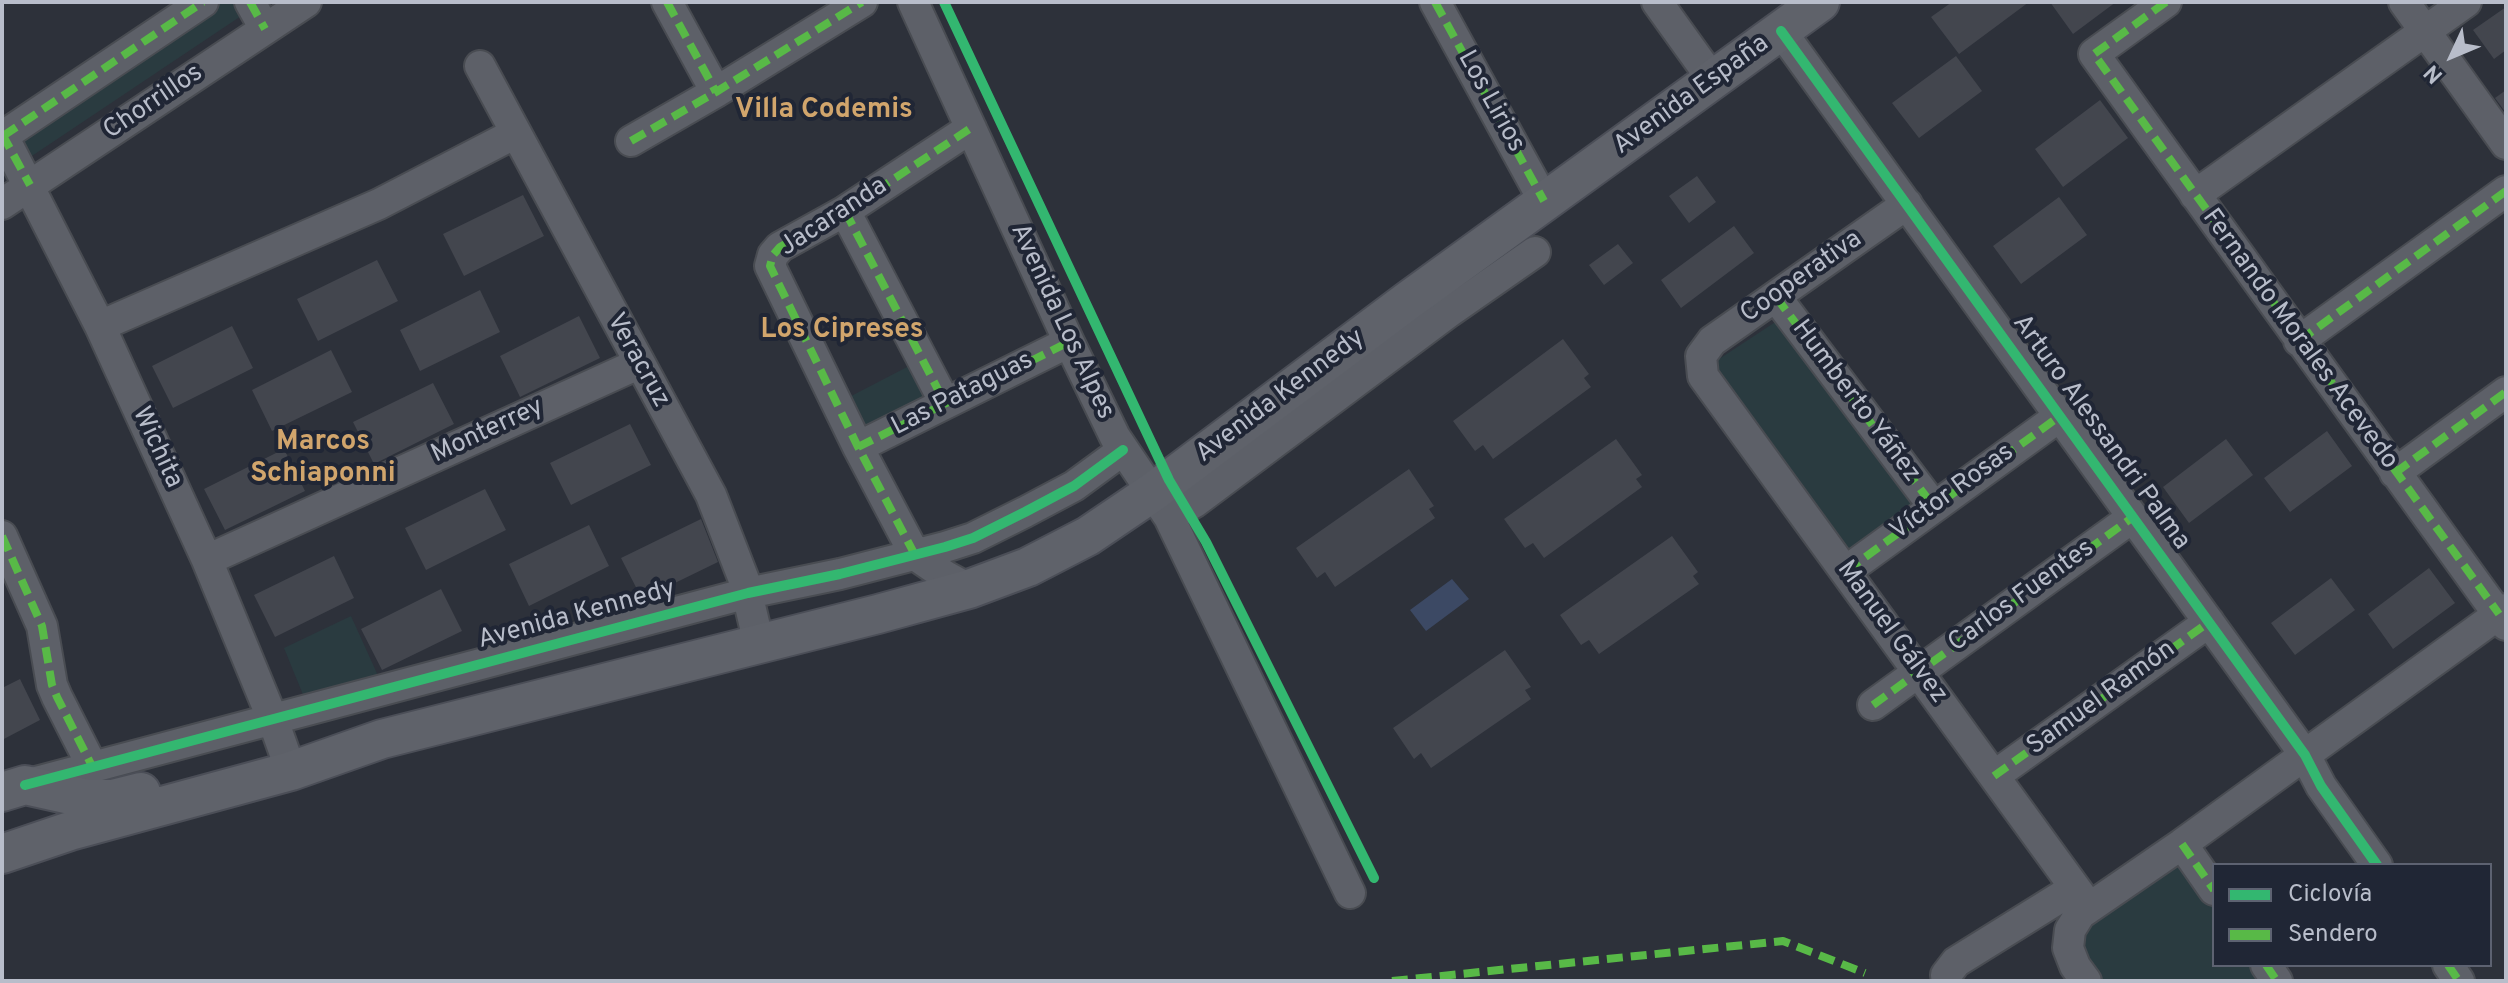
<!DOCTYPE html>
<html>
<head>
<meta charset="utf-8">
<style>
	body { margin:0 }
	#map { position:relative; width:2508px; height:983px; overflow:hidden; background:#2d313a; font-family:Overpass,sans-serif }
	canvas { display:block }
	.frame { position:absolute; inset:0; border:4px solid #b8bdca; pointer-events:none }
	.legend { position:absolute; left:2212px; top:863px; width:280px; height:104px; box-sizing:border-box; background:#202635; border:2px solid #5d6271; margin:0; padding:10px 14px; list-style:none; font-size:24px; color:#b8bdca }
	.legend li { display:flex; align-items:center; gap:16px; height:40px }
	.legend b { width:40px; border:2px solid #5d6271 }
	.north { position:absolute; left:2412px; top:16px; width:80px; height:80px; -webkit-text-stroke:6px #202635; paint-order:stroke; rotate:226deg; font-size:22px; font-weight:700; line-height:32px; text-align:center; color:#b8bdca }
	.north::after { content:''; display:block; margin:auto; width:28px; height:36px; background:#b8bdca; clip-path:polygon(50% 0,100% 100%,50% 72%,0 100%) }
</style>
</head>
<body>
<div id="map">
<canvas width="2508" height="983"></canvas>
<div class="frame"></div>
<ul class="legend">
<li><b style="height:10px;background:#33b770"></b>Ciclovía</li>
<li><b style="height:10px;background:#58b947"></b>Sendero</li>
</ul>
<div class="north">N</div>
</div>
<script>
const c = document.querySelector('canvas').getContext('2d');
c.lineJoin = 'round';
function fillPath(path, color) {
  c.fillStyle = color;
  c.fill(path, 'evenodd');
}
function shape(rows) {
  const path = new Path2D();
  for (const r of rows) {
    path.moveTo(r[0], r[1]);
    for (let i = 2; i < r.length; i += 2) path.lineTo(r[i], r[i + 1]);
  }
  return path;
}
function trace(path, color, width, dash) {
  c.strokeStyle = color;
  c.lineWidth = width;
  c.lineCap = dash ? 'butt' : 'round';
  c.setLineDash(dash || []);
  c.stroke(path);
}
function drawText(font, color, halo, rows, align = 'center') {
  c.font = font + ' Overpass,sans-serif';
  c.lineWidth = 8;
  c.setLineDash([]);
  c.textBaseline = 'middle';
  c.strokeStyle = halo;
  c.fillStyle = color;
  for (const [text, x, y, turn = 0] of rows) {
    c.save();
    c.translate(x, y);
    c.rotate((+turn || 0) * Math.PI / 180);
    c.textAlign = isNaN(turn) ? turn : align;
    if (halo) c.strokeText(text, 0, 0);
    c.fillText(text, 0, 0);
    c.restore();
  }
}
fillPath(shape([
	[192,2,262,2,2,176,2,129],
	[1789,313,1928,503,1852,561,1713,363],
	[909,366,929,404,851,444,832,406],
	[351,616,380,680,306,702,284,648],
	[2181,854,2214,903,2214,965,2256,965,2267,981,2100,981,2081,946,2089,919]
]), '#2a3b40');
fillPath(shape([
	[1452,579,1469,599,1426,631,1410,610]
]), '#3c4964');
fillPath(shape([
	[1952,2,2029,2,1959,54,1931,17],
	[2050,2,2116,2,2073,34],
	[2506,7,2506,50,2494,59,2473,30],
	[1956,56,1982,91,1919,138,1892,103],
	[2506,90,2506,113,2495,98],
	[2100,100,2128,138,2063,187,2035,149],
	[1697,176,1716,202,1689,223,1669,196],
	[523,195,544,236,464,276,443,234],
	[2059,197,2087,235,2021,284,1993,246],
	[1734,226,1754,253,1681,308,1661,280],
	[1618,244,1633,263,1604,285,1589,265],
	[377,260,398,301,318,341,297,299],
	[480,290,500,332,420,371,400,330],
	[579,316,600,358,520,397,500,356],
	[232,326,253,368,173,408,152,366],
	[1563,339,1589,374,1584,378,1591,387,1493,459,1483,445,1475,451,1453,421],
	[331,350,352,392,272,431,252,390],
	[433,383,454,424,374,464,353,422],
	[630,424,651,465,571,505,550,463],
	[2327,431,2352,466,2290,512,2264,478],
	[1616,439,1642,475,1636,479,1642,487,1544,558,1533,543,1525,548,1504,519],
	[2226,439,2253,475,2189,523,2163,487],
	[284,449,305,491,225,530,204,489],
	[1409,469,1434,506,1429,509,1435,518,1335,587,1325,572,1317,578,1296,548],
	[485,489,506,530,426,570,405,528],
	[701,519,718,562,642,599,621,558],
	[589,525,609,566,529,606,509,564],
	[1672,536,1698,572,1693,576,1699,584,1599,654,1589,640,1581,645,1560,615],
	[334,556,354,598,275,637,254,595],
	[2429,568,2455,603,2393,649,2368,614],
	[2331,578,2355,610,2295,655,2271,623],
	[441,589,462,631,382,670,361,629],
	[1505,650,1531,687,1525,690,1531,699,1431,768,1421,753,1414,759,1393,728],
	[20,679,40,720,2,740,2,688]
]), '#43464e');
const minor = shape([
	[250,2,265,29],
	[667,2,716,92],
	[913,2,1069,342,1115,437,1169,517,1350,893],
	[1435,2,1544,201],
	[1657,2,1713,80],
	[2166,2,2094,54,2506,625],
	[2404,2,2506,144],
	[1781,31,2305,755,2321,786,2377,865],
	[480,66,711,495,744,580,759,644],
	[2,134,100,326,207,560,273,720,291,771],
	[3,136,203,2],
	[631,141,716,92,862,2],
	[2195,195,2466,2],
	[2,204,306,2],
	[1907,204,1712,341,1701,356,1703,376,2089,907],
	[845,211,945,403],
	[1776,297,1934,507],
	[100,326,379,204,514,134],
	[2299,341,2506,191],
	[858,447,1069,342],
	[2395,473,2506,392],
	[1169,517,1195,502,1449,312,1535,252],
	[2,536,42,626,52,685,57,697,92,766],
	[207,560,638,364],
	[1846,571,2060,416],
	[969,589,947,577,915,555,858,447,770,266,773,255,780,247,845,211,971,128],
	[1873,705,2133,517],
	[1994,776,2209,622],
	[25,785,748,593,840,574,945,547,973,538,1025,512,1074,486,1123,450],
	[2182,844,2214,890],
	[2266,965,2277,981],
	[2448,965,2459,981],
	[1947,981,1946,975,1956,962,2075,888],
	[2086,981,2075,966,2068,948,2070,930,2080,914,2182,844,2506,609]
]);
const major = shape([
	[2,792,25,785,88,799,113,799,141,792],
	[2,854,70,831,291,771,382,739,878,614,969,589,1028,567,1088,536,1153,492,1409,300,1820,2]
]);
trace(minor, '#494c52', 34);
trace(major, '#4b4e57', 42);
trace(minor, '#5d6068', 30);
trace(major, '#5f626a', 38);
trace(shape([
	[250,2,265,29],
	[667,2,716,92],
	[1435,2,1544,201],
	[2166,2,2094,54,2499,614],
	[2,134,30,185],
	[3,136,203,2],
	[631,141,716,92,862,2],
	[845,211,945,403],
	[1776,297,1934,507],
	[2299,341,2506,191],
	[858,447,1069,342],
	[2395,473,2506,392],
	[2,536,42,626,52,685,57,697,92,766],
	[915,555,858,447,770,266,773,255,780,247,845,211,971,128],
	[1846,571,2060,416],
	[1873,705,2133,517],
	[1994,776,2209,622],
	[2182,844,2214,890],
	[2266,965,2277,981],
	[2448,965,2459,981],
	[1392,981,1783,941,1865,973]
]), '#58b947', 8, [16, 8]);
trace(shape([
	[944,2,1169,480,1206,542,1374,878],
	[1781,31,2305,755,2321,786,2377,865],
	[25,785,748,593,840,574,945,547,973,538,1025,512,1074,486,1123,450]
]), '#33b770', 10);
drawText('26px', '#b8bdca', '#202635', [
	["Avenida España",1692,96,-36],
	["Los Lirios",1490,102,61],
	["Chorrillos",154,103,-34],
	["Jacaranda",834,218,-33],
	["Cooperativa",1802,278,-35],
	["Avenida Los Alpes",1061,322,65],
	["Fernando Morales Acevedo",2299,340,54],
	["Veracruz",637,361,61],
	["Las Pataguas",963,395,-27],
	["Avenida Kennedy",1281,397,-37],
	["Humberto Yáñez",1855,402,53],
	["Monterrey",488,432,-25],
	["Arturo Alessandri Palma",2100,433,54],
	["Wichita",156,448,65],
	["Víctor Rosas",1953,493,-36],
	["Carlos Fuentes",2022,597,-36],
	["Avenida Kennedy",577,616,-15],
	["Manuel Gálvez",1891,633,54],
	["Samuel Ramón",2102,699,-36]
]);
drawText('bold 28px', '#d1a56c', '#202635', [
	["Villa Codemis",824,111],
	["Los Cipreses",842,331],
	["Marcos",323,443],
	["Schiaponni",323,475]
]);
</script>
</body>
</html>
